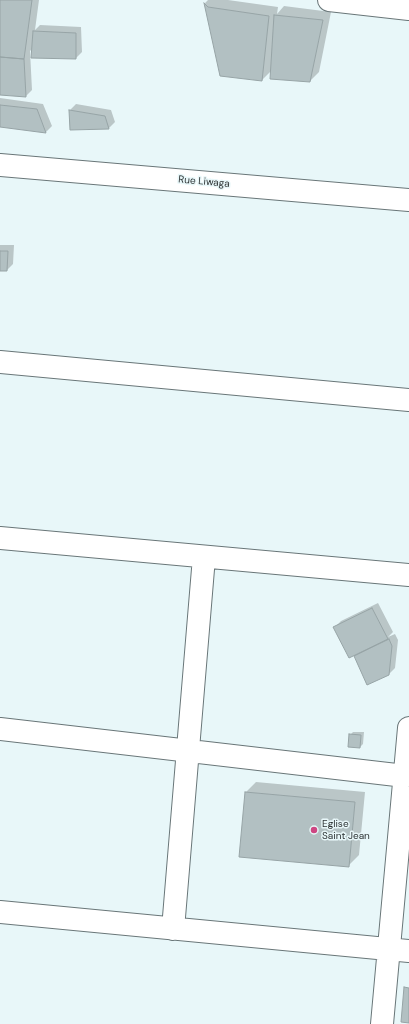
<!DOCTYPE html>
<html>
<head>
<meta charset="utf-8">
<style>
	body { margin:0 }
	canvas { display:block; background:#e8f7f9 }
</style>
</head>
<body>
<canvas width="409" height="1024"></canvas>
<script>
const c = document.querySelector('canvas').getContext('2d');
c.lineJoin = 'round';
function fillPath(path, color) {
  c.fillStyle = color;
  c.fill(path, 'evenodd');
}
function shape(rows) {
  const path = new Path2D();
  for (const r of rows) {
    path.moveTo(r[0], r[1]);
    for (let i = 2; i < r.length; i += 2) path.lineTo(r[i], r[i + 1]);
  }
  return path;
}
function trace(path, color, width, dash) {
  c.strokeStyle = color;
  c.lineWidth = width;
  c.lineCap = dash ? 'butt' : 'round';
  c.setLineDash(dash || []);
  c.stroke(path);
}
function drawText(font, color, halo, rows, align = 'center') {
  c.font = font + ' "DM Sans",sans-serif';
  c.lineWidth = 3;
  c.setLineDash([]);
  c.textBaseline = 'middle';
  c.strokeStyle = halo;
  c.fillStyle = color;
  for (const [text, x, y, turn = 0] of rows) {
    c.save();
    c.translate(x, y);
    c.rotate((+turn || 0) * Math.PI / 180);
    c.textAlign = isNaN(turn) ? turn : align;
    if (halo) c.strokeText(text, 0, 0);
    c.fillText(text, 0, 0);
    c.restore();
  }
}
fillPath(shape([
	[0,0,39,0,35,30,40,25,81,27,82,52,76,58,32,49,30,51,32,90,26,96,0,94],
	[208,0,228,0,278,7,277,14,284,6,331,12,319,72,310,81,272,70,262,80,221,75,205,3],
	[0,98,43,104,52,126,46,132,0,126],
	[76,104,111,110,115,122,109,128,70,110],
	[0,245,14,245,13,264,7,270,0,270],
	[378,603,393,632,388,637,395,634,398,640,395,668,389,674,355,657,360,652,335,627,341,621],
	[353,732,364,732,363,744,360,747,350,735],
	[256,782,365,792,359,855,348,866,245,793]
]), '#0003');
const building = shape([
	[0,0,32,0,24,59,0,57,0,0],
	[204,3,208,7,269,16,262,81,220,76,204,3],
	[274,15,323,20,310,82,270,79,274,15],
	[33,31,76,33,76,59,31,58,33,31],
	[0,57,24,59,26,97,0,95,0,57],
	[0,105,37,109,46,133,0,127,0,105],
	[69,110,105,116,109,129,70,130,69,110],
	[0,251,8,251,7,271,0,271,0,251],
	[372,608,388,639,349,658,333,627,372,608],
	[389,639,392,646,389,675,367,685,354,656,389,639],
	[349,734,361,735,360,748,348,747,349,734],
	[245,792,355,802,349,867,239,857,245,792],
	[404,987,409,988,409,1023,401,1022,404,987]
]);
fillPath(building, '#b2c0c2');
trace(building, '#97a4a6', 1);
const minor = shape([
	[329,0,409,9],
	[0,362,409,400],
	[0,538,409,575],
	[0,729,405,776],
	[0,912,409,951],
	[173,929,204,557],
	[382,1024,409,728]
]);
const major = shape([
	[0,165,409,200]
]);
trace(minor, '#697678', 24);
trace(major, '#697678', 24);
trace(minor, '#fff', 22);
trace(major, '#fff', 22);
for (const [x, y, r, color] of [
	[314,830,4,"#ce4682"]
]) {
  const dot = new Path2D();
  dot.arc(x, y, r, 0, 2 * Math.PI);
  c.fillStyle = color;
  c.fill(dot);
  trace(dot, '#e8f7f9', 1.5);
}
drawText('10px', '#2d3334', '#e8f7f9', [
	["Rue Liwaga",204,182,5]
]);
drawText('10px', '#2d3334', '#e8f7f9', [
	["Eglise",322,824],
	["Saint Jean",322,836]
], 'left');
</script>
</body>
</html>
